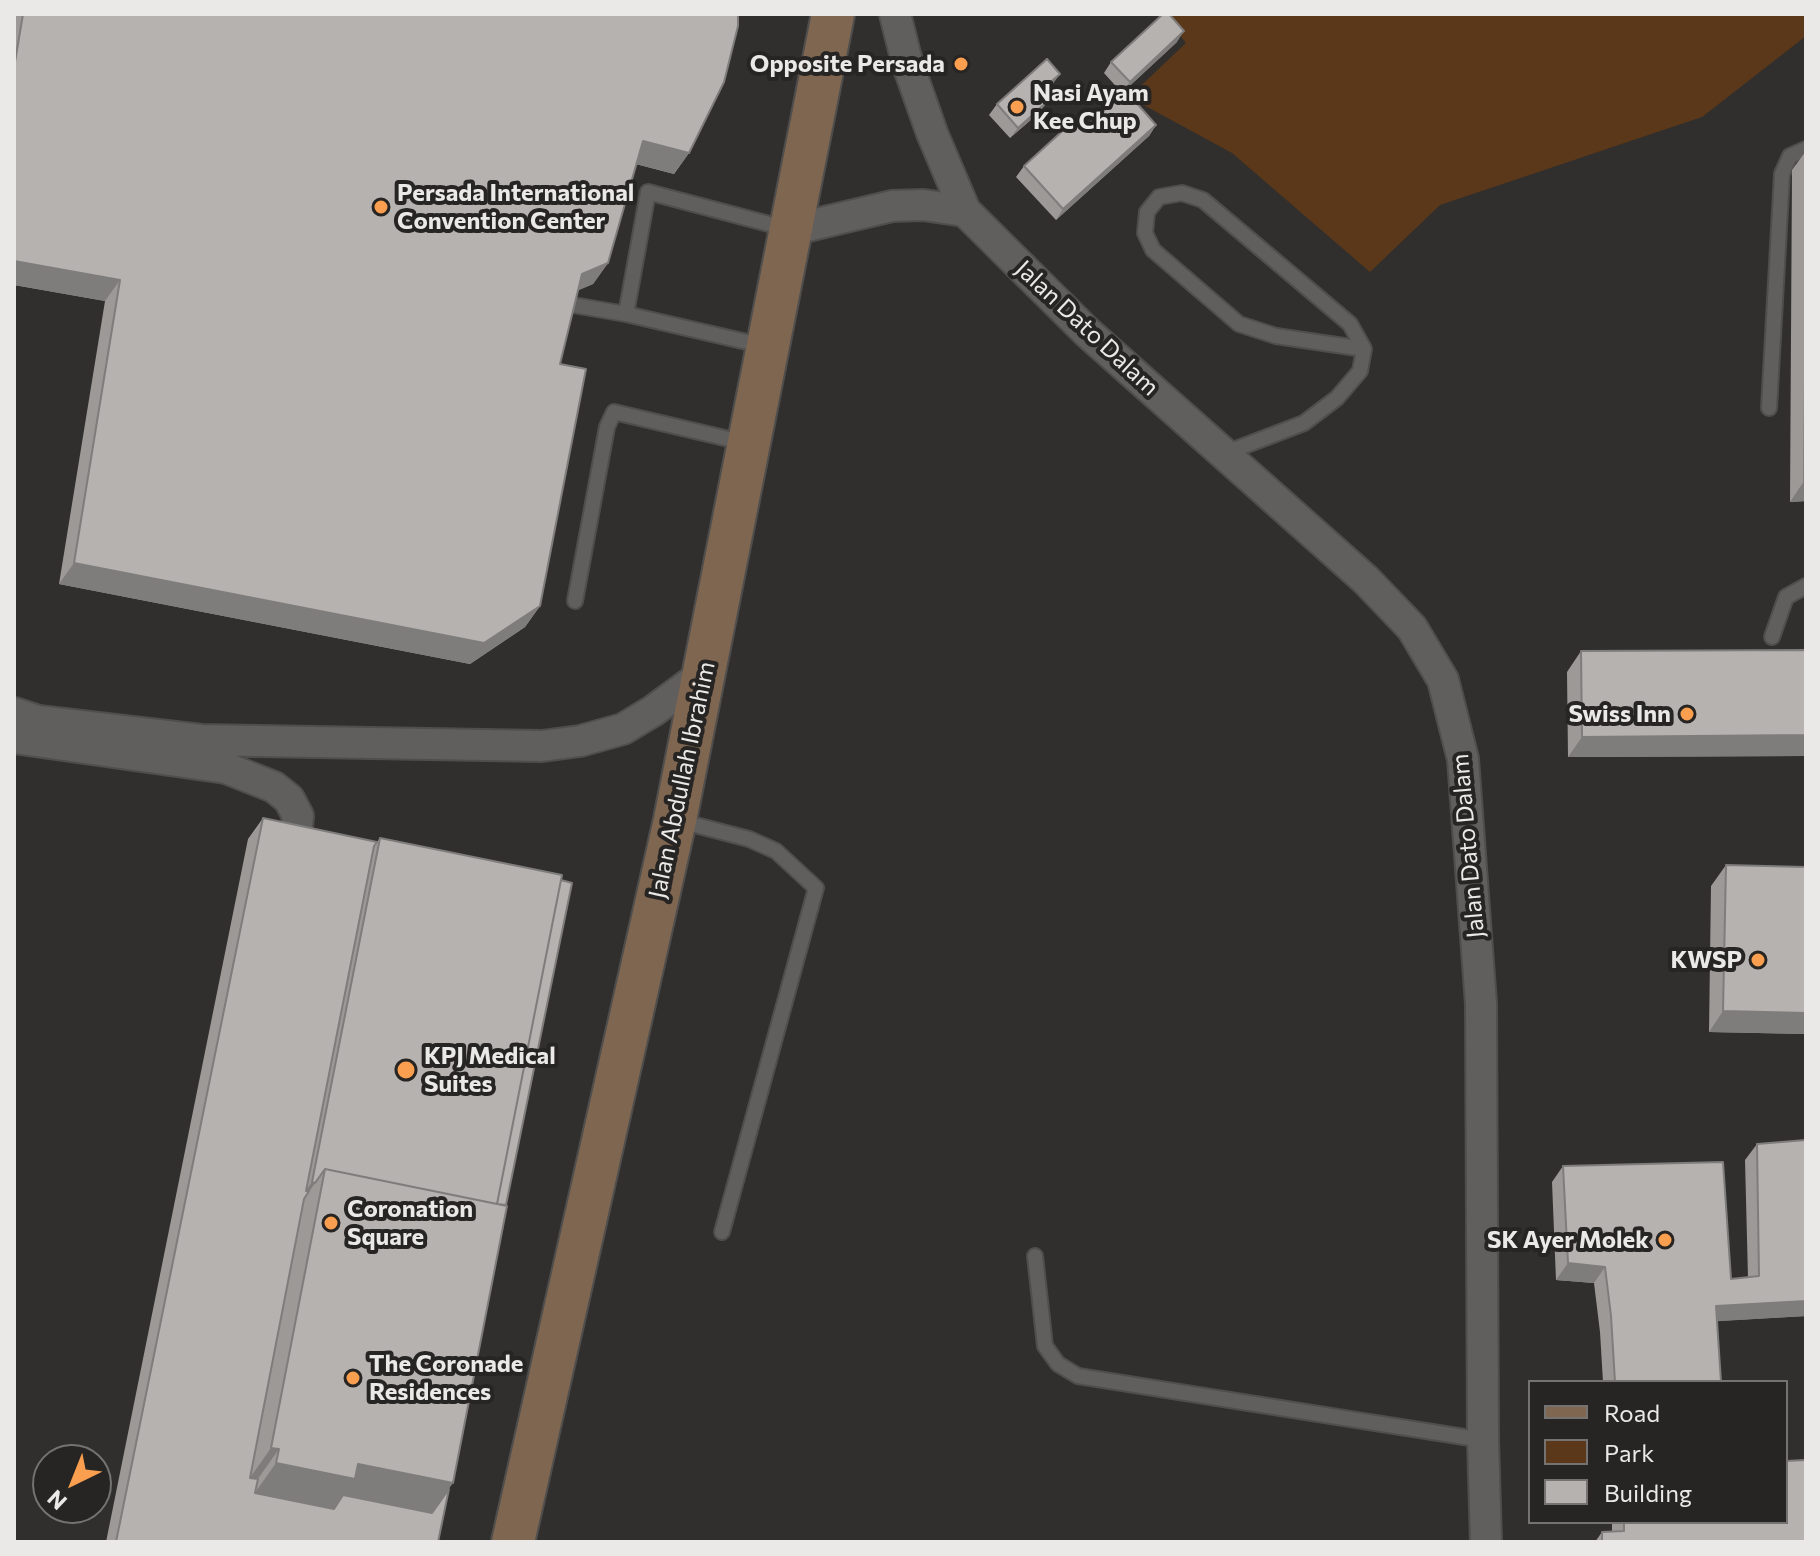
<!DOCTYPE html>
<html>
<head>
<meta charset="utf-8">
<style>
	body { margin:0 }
	#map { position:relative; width:1820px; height:1556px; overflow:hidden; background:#312f2d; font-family:Commissioner,sans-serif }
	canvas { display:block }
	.frame { position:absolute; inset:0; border:16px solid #eae9e7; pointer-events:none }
	.legend { position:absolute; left:1528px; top:1380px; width:260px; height:144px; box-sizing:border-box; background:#272523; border:2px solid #757371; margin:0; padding:10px 14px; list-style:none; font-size:24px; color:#eae9e7 }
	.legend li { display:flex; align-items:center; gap:16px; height:40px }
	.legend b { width:40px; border:2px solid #757371 }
	.north { position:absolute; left:32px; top:1444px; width:80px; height:80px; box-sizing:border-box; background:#272523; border:2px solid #757371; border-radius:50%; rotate:223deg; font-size:22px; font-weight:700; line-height:32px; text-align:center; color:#eae9e7 }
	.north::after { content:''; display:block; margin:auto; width:28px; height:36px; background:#fa9f4f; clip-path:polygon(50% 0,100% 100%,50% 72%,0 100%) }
</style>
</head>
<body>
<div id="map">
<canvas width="1820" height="1556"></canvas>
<div class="frame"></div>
<ul class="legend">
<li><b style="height:10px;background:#7e6651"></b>Road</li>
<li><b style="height:22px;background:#5b3819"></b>Park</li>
<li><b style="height:22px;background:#b5b2b0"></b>Building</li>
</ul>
<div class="north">N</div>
</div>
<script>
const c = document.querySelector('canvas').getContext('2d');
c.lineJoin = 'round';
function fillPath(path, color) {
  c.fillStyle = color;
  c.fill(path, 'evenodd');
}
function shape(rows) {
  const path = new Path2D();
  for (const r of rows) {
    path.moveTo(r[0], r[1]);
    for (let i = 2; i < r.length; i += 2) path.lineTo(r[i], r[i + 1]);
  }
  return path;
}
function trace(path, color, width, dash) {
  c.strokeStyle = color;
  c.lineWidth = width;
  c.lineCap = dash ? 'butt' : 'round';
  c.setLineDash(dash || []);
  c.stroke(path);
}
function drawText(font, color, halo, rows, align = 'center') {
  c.font = font + ' Commissioner,sans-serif';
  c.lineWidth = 8;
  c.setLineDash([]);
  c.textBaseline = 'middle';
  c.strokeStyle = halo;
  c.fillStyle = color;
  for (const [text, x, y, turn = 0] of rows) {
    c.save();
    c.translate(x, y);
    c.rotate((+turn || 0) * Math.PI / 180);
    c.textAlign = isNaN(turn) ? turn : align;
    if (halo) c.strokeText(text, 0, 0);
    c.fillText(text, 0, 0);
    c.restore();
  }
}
fillPath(shape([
	[1163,14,1806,14,1806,36,1702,117,1440,205,1370,272,1232,153,1129,97,1186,43]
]), '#5b3819');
const lane = shape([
	[573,305,626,314],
	[764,346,626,314,648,192,788,229],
	[1769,408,1782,174,1790,156,1806,149],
	[1223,454,1304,423,1337,398,1360,371,1364,349,1350,324,1203,200,1182,193,1159,197,1147,212,1145,233,1153,250,1239,324,1276,336,1364,349],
	[575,601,607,427,614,412,746,443],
	[1772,637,1786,597,1806,586],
	[680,821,749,839,776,851,816,888,722,1232],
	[1035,1256,1045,1346,1058,1364,1078,1376,1483,1440]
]);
const street = shape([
	[895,14,907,62,932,133,965,211,1087,332,1366,580,1412,628,1443,680,1463,759,1481,1004,1483,1440,1486,1542],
	[791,230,892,206,923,205,965,211],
	[14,713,38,721,201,740,542,746,580,741,623,729,653,711,706,672],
	[14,738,226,768,274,787,289,799,298,816,296,836]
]);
const secondary = shape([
	[513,1542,675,820,833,14]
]);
trace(lane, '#4f4e4c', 18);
trace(street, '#4f4e4c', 34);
trace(secondary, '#4f4e4c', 46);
trace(lane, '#615f5d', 14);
trace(street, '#615f5d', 30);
trace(secondary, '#7e6651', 42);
fillPath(shape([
	[14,14,738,14,689,153,674,174,636,164,608,263,593,284,578,290,560,364,540,606,525,627,470,664,59,584,105,301,14,285],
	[1177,42,1122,93,1104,73,1111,62],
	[1052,85,1041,94,1040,112,1010,138,989,115,997,104],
	[1088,125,1156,125,1149,136,1056,220,1016,177,1024,166],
	[1806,151,1806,501,1790,502,1792,170],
	[1806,650,1806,756,1568,757,1567,672,1581,651],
	[263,818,377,842,380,838,449,1489,438,1542,106,1542,248,839],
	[1726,865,1806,1034,1709,1032,1711,886],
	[1806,1140,1806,1316,1717,1321,1721,1382,1603,1382,1600,1332,1594,1283,1556,1280,1552,1182,1563,1166,1731,1279,1748,1278,1745,1160,1757,1144],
	[1612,1522,1786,1522,1806,1542,1595,1542,1602,1532,1612,1532]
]), '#9c9997');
fillPath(shape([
	[1184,31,1177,42,1122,93,1130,82],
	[1060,74,1052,85,1032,103,1039,92],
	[1048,101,1040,112,1010,138,1018,128],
	[1156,125,1149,136,1056,220,1063,209],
	[643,141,689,153,674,174,628,162],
	[14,261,120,280,105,301,14,285],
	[608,263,593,284,568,295,582,274],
	[1804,481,1806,481,1806,501,1790,502],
	[74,563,540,606,525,627,470,664,59,584],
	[1806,735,1806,756,1568,757,1582,737],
	[1723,1011,1806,1013,1806,1034,1709,1032],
	[312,1182,315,1183,295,1212,292,1211],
	[1568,1263,1605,1267,1594,1283,1556,1280],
	[1806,1301,1806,1316,1705,1322,1716,1306],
	[271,1448,279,1449,243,1500,235,1499],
	[276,1463,358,1464,453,1483,417,1534,240,1514]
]), '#7f7d7b');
const building = shape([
	[23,14,738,14,738,26,724,82,689,153,643,141,608,263,582,274,560,364,586,369,540,606,484,643,74,563,120,280,14,261,14,68,23,14],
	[1163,14,1169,14,1184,31,1130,82,1111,62,1163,14],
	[1047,59,1060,74,1039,92,1048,101,1018,128,997,104,1047,59],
	[1126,91,1156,125,1063,209,1024,166,1080,115,1088,125,1126,91],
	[1806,283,1806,481,1804,481,1806,283],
	[1806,650,1806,735,1582,737,1581,651,1806,650],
	[263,818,377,842,374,846,306,1191,309,1191,304,1199,250,1478,258,1479,255,1493,334,1509,343,1495,432,1513,449,1489,438,1542,116,1542,263,818],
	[380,838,562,875,497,1204,325,1169,315,1183,312,1182,380,838],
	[1726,865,1806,867,1806,1013,1723,1011,1726,865],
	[561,880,572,883,506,1205,497,1204,561,880],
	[1806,1140,1806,1301,1716,1306,1721,1382,1615,1382,1611,1316,1605,1267,1568,1263,1563,1166,1723,1162,1731,1279,1759,1276,1757,1144,1806,1140],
	[325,1169,507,1206,453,1483,358,1464,355,1479,276,1463,279,1449,271,1448,325,1169],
	[1806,1460,1806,1542,1602,1542,1602,1532,1624,1531,1624,1522,1786,1522,1786,1461,1806,1460]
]);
fillPath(building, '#b5b2b0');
trace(building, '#7f7d7b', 2);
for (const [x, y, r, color] of [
	[961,64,8,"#fa9f4f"],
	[1017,107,8,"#fa9f4f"],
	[381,207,8,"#fa9f4f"],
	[1687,714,8,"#fa9f4f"],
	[1758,960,8,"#fa9f4f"],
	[406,1070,10,"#fa9f4f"],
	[331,1223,8,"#fa9f4f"],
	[1665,1240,8,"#fa9f4f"],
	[353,1378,8,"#fa9f4f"]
]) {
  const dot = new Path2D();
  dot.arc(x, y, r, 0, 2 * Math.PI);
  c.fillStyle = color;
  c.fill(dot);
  trace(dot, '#272523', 3);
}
drawText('bold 24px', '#eae9e7', '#272523', [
	["Opposite Persada",945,64,"right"],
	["Nasi Ayam",1033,93],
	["Kee Chup",1033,121],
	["Persada International",397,193],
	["Convention Center",397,221],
	["Swiss Inn",1671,714,"right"],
	["KWSP",1742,960,"right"],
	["KPJ Medical",424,1056],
	["Suites",424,1084],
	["Coronation",347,1209],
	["Square",347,1237],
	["SK Ayer Molek",1649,1240,"right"],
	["The Coronade",369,1364],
	["Residences",369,1392]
], 'left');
drawText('24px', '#eae9e7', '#272523', [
	["Jalan Dato Dalam",1087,328,43],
	["Jalan Abdullah Ibrahim",682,780,-78],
	["Jalan Dato Dalam",1468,846,-95]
]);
</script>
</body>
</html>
